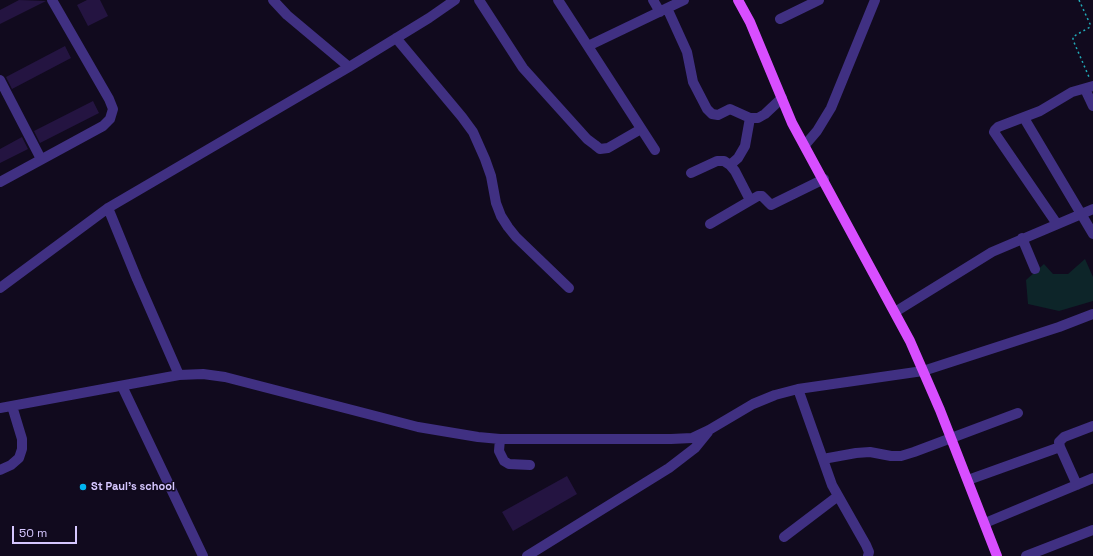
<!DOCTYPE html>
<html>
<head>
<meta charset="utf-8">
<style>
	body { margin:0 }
	#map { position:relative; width:1093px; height:556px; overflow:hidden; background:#110a1e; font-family:"Space Grotesk",sans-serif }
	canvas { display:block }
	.scale { position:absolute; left:12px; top:526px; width:65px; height:18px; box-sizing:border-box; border:2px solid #d6c7ff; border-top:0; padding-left:5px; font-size:12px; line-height:14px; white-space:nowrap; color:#d6c7ff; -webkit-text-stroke:3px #110a1e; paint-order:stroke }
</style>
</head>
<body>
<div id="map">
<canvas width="1093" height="556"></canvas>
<div class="scale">50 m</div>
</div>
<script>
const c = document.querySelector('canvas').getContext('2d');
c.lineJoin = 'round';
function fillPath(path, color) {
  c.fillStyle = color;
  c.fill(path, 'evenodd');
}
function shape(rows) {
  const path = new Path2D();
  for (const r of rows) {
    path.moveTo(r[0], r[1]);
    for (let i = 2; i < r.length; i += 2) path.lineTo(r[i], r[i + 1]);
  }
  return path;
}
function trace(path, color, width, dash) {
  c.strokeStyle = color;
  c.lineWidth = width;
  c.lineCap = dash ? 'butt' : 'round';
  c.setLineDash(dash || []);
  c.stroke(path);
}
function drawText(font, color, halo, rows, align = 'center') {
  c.font = font + ' "Space Grotesk",sans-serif';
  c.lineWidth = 3;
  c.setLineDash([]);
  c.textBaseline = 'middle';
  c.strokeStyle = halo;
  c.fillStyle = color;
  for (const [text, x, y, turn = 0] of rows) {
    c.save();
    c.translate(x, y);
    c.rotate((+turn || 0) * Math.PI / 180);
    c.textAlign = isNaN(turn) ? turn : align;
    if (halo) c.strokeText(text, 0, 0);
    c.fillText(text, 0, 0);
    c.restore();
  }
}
fillPath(shape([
	[1085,259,1093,277,1093,301,1059,311,1028,304,1026,280,1044,264,1053,274,1068,274]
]), '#0d2529');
fillPath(shape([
	[19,0,46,1,0,24,0,10],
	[87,0,100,0,108,16,88,26,77,5],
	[65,46,71,58,12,89,6,77],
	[93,101,99,113,40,143,34,131],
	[22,137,28,149,0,163,0,149],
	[567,476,577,494,513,531,502,512]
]), '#241441');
trace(shape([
	[1079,0,1090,24,1090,27,1076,35,1073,37,1073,40,1089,77]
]), '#22aab8', 1.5, [2, 3]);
trace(shape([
	[273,0,287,15,349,67],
	[479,0,523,68,587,139,595,145,600,149,608,148,641,129],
	[558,0,655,150],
	[653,0,660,12],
	[667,8,687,52,693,82,707,109,712,114,718,115,730,109,750,118,758,118,765,114,782,98],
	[780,19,819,0],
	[396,38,462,117,473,132,485,159,491,176,496,203,501,216,508,227,516,237,569,288],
	[588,46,684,0],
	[0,80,41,159],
	[1085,89,1093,106],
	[1024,118,1093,234],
	[805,145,817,131,831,108,875,0],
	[730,165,738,158,745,146,750,118],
	[691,173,717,161,724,161,730,165,735,171,750,200],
	[0,182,103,126,110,119,113,109,109,99,52,0],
	[108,208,137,279,179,375],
	[710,224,758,196,762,196,771,205,824,179],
	[1057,224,994,132,995,130,998,127,1040,111,1072,92,1093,86],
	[1022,238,1035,269],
	[0,288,108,208,349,67,429,18,455,0],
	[895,312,992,252,1093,209],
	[122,386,203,556],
	[798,389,832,485,866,545,869,552,868,556],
	[0,408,179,375,203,374,225,377,418,427,478,437,500,439,671,439,692,438,709,430,753,404,775,395,798,389,923,371,1059,327,1093,314],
	[500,439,499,451,504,461,509,464,530,465],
	[823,459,856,453,870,452,891,456,901,456,914,452,1018,413],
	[0,470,11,465,19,458,22,449,22,439,12,406],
	[968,480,1060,447],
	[1077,485,1060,447,1059,442,1064,437,1093,426],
	[985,523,1093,478],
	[784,537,838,496],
	[527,556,669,468,695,448,708,432],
	[1026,556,1093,530]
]), '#403082', 10);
trace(shape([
	[738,0,750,22,792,123,910,341,940,410,997,556]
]), '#d84eff', 10);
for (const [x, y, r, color] of [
	[83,487,4,"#00b5f2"]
]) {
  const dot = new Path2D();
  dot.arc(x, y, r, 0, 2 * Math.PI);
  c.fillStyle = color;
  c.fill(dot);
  trace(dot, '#110a1e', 1.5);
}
drawText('bold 11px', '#d6c7ff', '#110a1e', [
	["St Paul's school",91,487]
], 'left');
</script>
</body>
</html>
